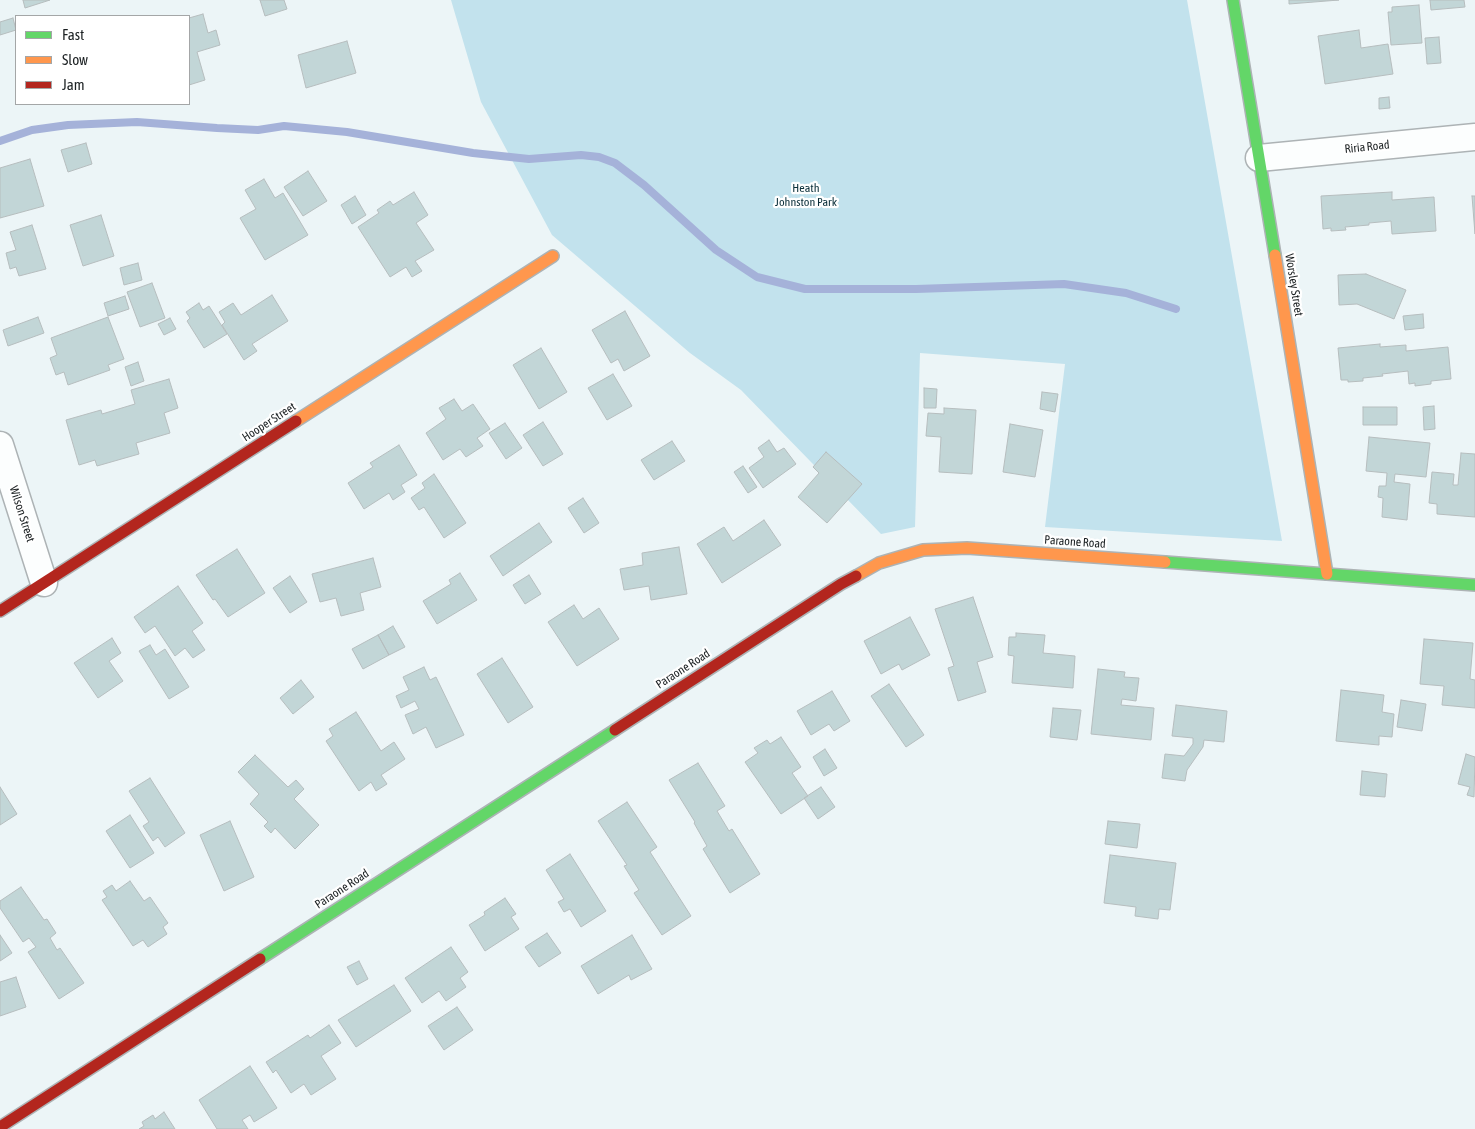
<!DOCTYPE html>
<html>
<head>
<meta charset="utf-8">
<style>
	body { margin:0 }
	#map { position:relative; width:1475px; height:1129px; overflow:hidden; background:#ecf5f7; font-family:"Asap Condensed",sans-serif }
	canvas { display:block }
	.legend { position:absolute; left:15px; top:15px; width:175px; height:90px; box-sizing:border-box; background:#fff; border:1px solid #a4a6a7; margin:0; padding:6px 9px; list-style:none; font-size:15px; color:#1b2022 }
	.legend li { display:flex; align-items:center; gap:10px; height:25px }
	.legend b { width:25px; border:1px solid #a4a6a7 }
</style>
</head>
<body>
<div id="map">
<canvas width="1475" height="1129"></canvas>
<ul class="legend">
<li><b style="height:6px;background:#63d668"></b>Fast</li>
<li><b style="height:6px;background:#ff974d"></b>Slow</li>
<li><b style="height:6px;background:#b3261e"></b>Jam</li>
</ul>
</div>
<script>
const c = document.querySelector('canvas').getContext('2d');
c.lineJoin = 'round';
function fillPath(path, color) {
  c.fillStyle = color;
  c.fill(path, 'evenodd');
}
function shape(rows) {
  const path = new Path2D();
  for (const r of rows) {
    path.moveTo(r[0], r[1]);
    for (let i = 2; i < r.length; i += 2) path.lineTo(r[i], r[i + 1]);
  }
  return path;
}
function trace(path, color, width, dash) {
  c.strokeStyle = color;
  c.lineWidth = width;
  c.lineCap = dash ? 'butt' : 'round';
  c.setLineDash(dash || []);
  c.stroke(path);
}
function drawText(font, color, halo, rows, align = 'center') {
  c.font = font + ' "Asap Condensed",sans-serif';
  c.lineWidth = 4.5;
  c.setLineDash([]);
  c.textBaseline = 'middle';
  c.strokeStyle = halo;
  c.fillStyle = color;
  for (const [text, x, y, turn = 0] of rows) {
    c.save();
    c.translate(x, y);
    c.rotate((+turn || 0) * Math.PI / 180);
    c.textAlign = isNaN(turn) ? turn : align;
    if (halo) c.strokeText(text, 0, 0);
    c.fillText(text, 0, 0);
    c.restore();
  }
}
fillPath(shape([
	[451,0,1187,0,1282,541,1045,527,1065,364,920,353,915,527,881,534,741,390,690,353,552,235,481,102]
]), '#c2e2ed');
trace(shape([
	[0,141,32,130,68,125,137,122,217,128,258,130,284,126,347,132,473,153,529,159,581,155,599,157,615,163,644,185,716,250,757,277,805,289,916,289,1064,284,1126,293,1176,309]
]), '#a5b2d9', 8);
const building = shape([
	[23,0,50,0,25,8,23,0],
	[260,0,284,0,287,9,265,16,260,0],
	[1289,0,1339,0,1289,4,1289,0],
	[1430,0,1464,0,1465,7,1431,10,1430,0],
	[1419,5,1422,43,1391,45,1388,12,1392,12,1392,7,1419,5],
	[203,14,208,33,216,30,220,45,197,52,205,80,189,85,189,18,203,14],
	[13,18,16,30,0,35,0,22,13,18],
	[1359,30,1361,48,1388,44,1393,74,1325,84,1318,36,1359,30],
	[1439,37,1441,63,1427,64,1425,38,1439,37],
	[347,41,356,73,306,88,298,55,347,41],
	[1389,97,1390,108,1379,109,1379,98,1389,97],
	[86,143,92,164,68,172,61,150,86,143],
	[30,159,44,206,0,218,0,168,30,159],
	[308,171,327,201,303,216,284,187,308,171],
	[264,179,275,198,283,193,308,235,265,260,240,218,256,209,245,190,264,179],
	[414,192,428,215,416,223,434,250,415,261,422,271,412,277,406,267,390,277,358,227,379,213,377,210,390,201,393,205,414,192],
	[1392,192,1392,200,1434,197,1436,231,1392,234,1391,221,1369,223,1369,225,1345,227,1346,230,1331,231,1331,228,1323,229,1321,196,1392,192],
	[355,196,366,215,352,224,341,205,355,196],
	[1472,196,1475,196,1475,234,1472,196],
	[101,215,114,256,83,266,70,225,101,215],
	[32,225,46,269,19,276,16,267,10,269,6,253,16,250,10,232,32,225],
	[138,263,142,280,124,285,120,268,138,263],
	[1366,274,1406,290,1394,319,1357,304,1339,305,1338,275,1366,274],
	[152,283,165,318,140,327,127,292,152,283],
	[272,295,288,321,252,344,257,351,244,360,222,325,225,322,219,312,233,303,241,315,272,295],
	[125,296,129,309,108,316,104,303,125,296],
	[199,303,203,310,209,306,227,334,204,348,187,321,190,318,186,312,199,303],
	[625,311,650,356,624,371,618,359,611,363,592,330,625,311],
	[1423,314,1424,328,1405,330,1403,316,1423,314],
	[38,317,44,333,8,346,3,330,38,317],
	[108,317,124,359,108,365,110,370,68,385,64,372,56,375,50,358,57,355,51,338,108,317],
	[170,318,176,329,164,335,158,324,170,318],
	[1380,344,1380,347,1406,345,1406,351,1448,347,1451,379,1431,381,1431,384,1415,386,1415,383,1409,384,1408,371,1382,374,1383,376,1363,378,1363,381,1348,382,1348,380,1341,380,1338,348,1380,344],
	[541,348,567,392,539,409,513,365,541,348],
	[138,362,144,381,131,386,125,367,138,362],
	[613,374,632,406,607,420,588,388,613,374],
	[169,379,178,408,164,413,170,433,136,443,139,454,97,466,95,460,79,465,66,420,101,410,102,414,135,404,131,390,169,379],
	[924,388,937,389,936,408,924,408,924,388],
	[1042,392,1058,394,1055,412,1040,409,1042,392],
	[454,399,462,411,473,404,490,429,477,438,483,446,466,457,460,449,443,460,426,433,446,419,439,408,454,399],
	[1434,406,1435,429,1424,430,1423,407,1434,406],
	[1363,407,1397,407,1397,425,1363,425,1363,407],
	[944,408,976,410,972,474,939,472,941,437,926,436,928,413,944,414,944,408],
	[543,422,563,454,543,466,523,435,543,422],
	[505,423,522,448,506,459,489,433,505,423],
	[1010,424,1043,430,1035,477,1003,472,1010,424],
	[1369,437,1430,443,1426,477,1395,474,1394,482,1410,484,1407,520,1382,517,1383,498,1378,497,1379,486,1386,486,1387,473,1366,471,1369,437],
	[769,440,777,452,784,448,796,464,763,488,749,468,764,457,758,448,769,440],
	[672,441,685,461,654,480,641,460,672,441],
	[399,445,417,475,401,485,405,492,393,500,389,493,364,509,348,483,373,467,370,463,399,445],
	[826,452,862,484,827,523,798,497,819,473,813,467,826,452],
	[1461,453,1475,454,1475,517,1437,514,1437,504,1429,503,1432,472,1454,474,1453,485,1458,485,1461,453],
	[743,466,757,487,748,493,734,472,743,466],
	[434,474,466,523,444,538,424,507,419,510,411,498,425,488,422,483,434,474],
	[583,498,599,523,584,533,568,508,583,498],
	[764,520,781,545,722,583,697,544,724,527,733,541,764,520],
	[539,523,552,542,503,576,490,556,539,523],
	[679,547,687,594,651,600,649,586,624,590,620,569,643,565,642,553,679,547],
	[237,549,265,593,228,617,215,599,213,600,196,575,237,549],
	[373,558,381,587,360,593,364,610,341,616,336,598,320,602,312,574,373,558],
	[460,573,477,600,437,624,423,601,451,584,449,580,460,573],
	[529,575,541,594,525,604,513,585,529,575],
	[290,576,307,602,290,613,273,588,290,576],
	[178,586,203,623,192,631,205,650,193,658,185,648,175,656,155,626,145,633,134,617,178,586],
	[973,597,993,657,977,662,986,692,958,701,948,668,954,666,935,609,973,597],
	[574,605,583,619,599,608,619,639,577,666,548,622,574,605],
	[910,617,930,655,902,670,899,664,881,674,864,641,910,617],
	[393,626,405,647,389,655,378,635,393,626],
	[1016,633,1045,635,1043,653,1075,656,1073,688,1012,683,1014,656,1008,655,1009,637,1016,637,1016,633],
	[378,635,389,655,363,669,352,649,378,635],
	[112,638,121,653,109,661,123,681,98,698,74,663,112,638],
	[1424,639,1473,643,1470,679,1475,680,1475,708,1442,705,1444,686,1420,684,1424,639],
	[150,645,156,655,165,649,189,687,169,699,139,651,150,645],
	[502,658,533,707,508,723,477,674,502,658],
	[424,667,430,680,436,677,464,735,436,748,426,727,413,734,405,715,419,709,415,701,401,708,396,696,409,690,403,677,424,667],
	[1098,669,1125,672,1124,677,1139,678,1136,701,1122,699,1121,705,1154,708,1151,740,1091,734,1098,669],
	[301,680,314,697,293,714,280,698,301,680],
	[889,684,924,735,906,747,871,696,889,684],
	[1341,690,1384,695,1382,712,1394,714,1392,737,1379,736,1379,745,1336,741,1341,690],
	[832,691,850,721,834,731,829,724,811,735,797,711,832,691],
	[1401,700,1426,704,1422,731,1397,727,1401,700],
	[1176,705,1227,711,1224,742,1204,740,1203,747,1187,770,1185,781,1162,778,1165,754,1184,756,1193,744,1193,738,1172,736,1176,705],
	[1053,708,1081,710,1077,740,1050,737,1053,708],
	[356,712,381,751,394,742,405,759,381,775,387,784,376,791,371,782,359,791,326,741,333,736,329,729,356,712],
	[781,737,801,767,792,773,808,796,781,814,745,762,758,753,754,748,767,740,770,744,781,737],
	[825,749,837,768,824,776,813,757,825,749],
	[1466,754,1475,757,1474,797,1467,795,1470,787,1458,784,1466,754],
	[255,755,288,787,296,780,304,789,294,799,319,825,295,849,275,828,271,833,264,826,268,822,250,804,259,794,238,772,255,755],
	[698,763,725,806,717,811,729,831,732,829,760,874,730,893,703,849,707,846,694,823,695,822,669,780,698,763],
	[1362,771,1387,774,1385,797,1360,795,1362,771],
	[150,778,185,833,165,847,158,837,153,841,143,826,149,822,129,791,150,778],
	[0,787,17,814,0,825,0,787],
	[821,787,835,807,818,819,804,798,821,787],
	[627,802,657,847,650,852,691,916,662,935,634,893,639,890,624,866,627,865,598,821,627,802],
	[130,815,154,853,130,868,106,831,130,815],
	[230,821,254,877,224,891,200,835,230,821],
	[1108,821,1140,824,1137,848,1105,844,1108,821],
	[570,854,606,911,581,927,570,909,564,912,558,902,564,899,546,870,570,854],
	[1110,855,1176,863,1170,910,1159,909,1158,919,1135,916,1136,907,1104,903,1110,855],
	[130,881,144,901,150,897,168,923,163,927,167,934,148,947,143,940,133,946,102,900,107,897,103,891,112,885,116,891,130,881],
	[21,887,44,920,47,919,56,933,50,938,57,950,60,948,84,983,59,999,28,952,36,947,29,938,23,942,0,908,0,901,21,887],
	[505,898,516,914,511,917,519,929,485,951,469,925,485,915,484,912,505,898],
	[547,933,561,953,539,967,525,947,547,933],
	[0,935,12,953,0,961,0,935],
	[632,935,652,969,631,980,629,975,598,994,581,966,632,935],
	[451,947,468,972,460,978,466,987,446,1001,439,991,422,1003,405,978,451,947],
	[359,961,368,979,357,985,347,967,359,961],
	[16,977,26,1007,0,1016,0,982,16,977],
	[394,985,411,1011,356,1047,338,1020,394,985],
	[457,1007,473,1030,444,1050,428,1026,457,1007],
	[329,1025,341,1043,321,1056,336,1079,311,1095,304,1084,291,1093,276,1070,273,1073,266,1062,308,1035,310,1038,329,1025],
	[250,1066,277,1108,254,1122,250,1115,242,1120,248,1129,217,1129,199,1100,250,1066],
	[164,1112,175,1129,139,1129,144,1126,142,1122,153,1115,155,1119,164,1112]
]);
fillPath(building, '#c2d6d7');
trace(building, '#b6bdbe', 1);
const street = shape([
	[1259,158,1475,137],
	[0,445,44,583]
]);
const fast = shape([
	[1233,0,1275,255],
	[1165,562,1475,585],
	[260,959,615,730]
]);
const slow = shape([
	[1275,255,1327,574],
	[296,421,553,256],
	[856,576,879,563,923,550,967,548,1165,562]
]);
const jam = shape([
	[0,611,296,421],
	[615,730,841,584,856,576],
	[0,1127,260,959]
]);
trace(street, '#adb3b5', 29);
trace(fast, '#adb3b5', 14);
trace(slow, '#adb3b5', 14);
trace(jam, '#adb3b5', 14);
trace(street, '#fcfefe', 26);
trace(fast, '#63d668', 11);
trace(slow, '#ff974d', 11);
trace(jam, '#b3261e', 11);
drawText('12px', '#1b2022', '#fff', [
	["Riria Road",1367,147,-6],
	["Worsley Street",1294,285,81],
	["Hooper Street",269,422,-33],
	["Wilson Street",22,514,72],
	["Paraone Road",1075,542,4],
	["Paraone Road",683,669,-33],
	["Paraone Road",342,889,-33]
]);
drawText('12px', '#0b2f3a', '#fff', [
	["Heath",806,188],
	["Johnston Park",806,202]
]);
</script>
</body>
</html>
